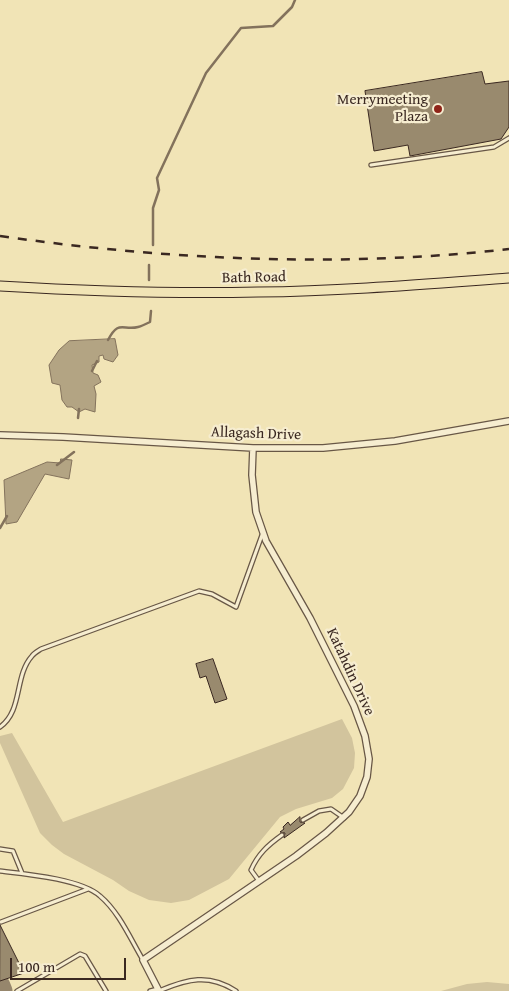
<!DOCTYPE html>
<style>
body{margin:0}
#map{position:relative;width:509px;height:991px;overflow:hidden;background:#f1e4b6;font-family:"Gentium Book Plus",serif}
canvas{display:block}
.scale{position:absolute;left:10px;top:958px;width:116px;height:22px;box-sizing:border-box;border:2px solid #3a2821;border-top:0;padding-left:6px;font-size:15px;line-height:18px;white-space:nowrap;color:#3a2821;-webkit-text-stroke:4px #f6edd0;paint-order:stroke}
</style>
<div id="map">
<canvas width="509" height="991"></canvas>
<div class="scale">100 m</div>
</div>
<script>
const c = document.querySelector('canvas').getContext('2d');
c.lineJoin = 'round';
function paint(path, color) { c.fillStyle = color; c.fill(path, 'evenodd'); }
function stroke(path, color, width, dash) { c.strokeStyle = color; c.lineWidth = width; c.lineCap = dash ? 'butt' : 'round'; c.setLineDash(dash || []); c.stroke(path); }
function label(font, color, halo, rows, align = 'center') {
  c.font = font + ' "Gentium Book Plus",serif'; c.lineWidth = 4.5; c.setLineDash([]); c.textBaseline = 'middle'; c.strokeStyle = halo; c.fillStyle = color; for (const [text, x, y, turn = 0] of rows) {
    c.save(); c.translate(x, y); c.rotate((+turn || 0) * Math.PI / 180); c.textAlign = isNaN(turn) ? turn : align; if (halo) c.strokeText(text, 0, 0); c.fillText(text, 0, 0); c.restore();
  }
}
const green = new Path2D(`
 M342,719L352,738L355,753L354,768L343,789L332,798L296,809L280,817L229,879L189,900L171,903L149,900L129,891L113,880L64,854L52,845L40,833L0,743V736L12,733L63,822Z
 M487,982L509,984V991H441L467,984Z`);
const water = new Path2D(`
 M115,339L118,355L113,362L104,359L103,355L99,356V362L92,365L93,373L98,375L101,382L94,386L96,394L95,412L85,409L79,412L72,407H67L62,400L60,385L52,383L49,365L59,350L69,341Z
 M61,459L72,460L69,479L45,474L17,522L6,524L4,480L47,462L60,463Z`);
const stream = new Path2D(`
 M153,245V208L159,190L157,178L206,73L241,28L273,26L292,7L295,0
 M149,265V280
 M108,340C119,319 123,331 138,327C142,326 146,324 150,322L151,311
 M92,371L97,361
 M78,418L79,409
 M57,465L74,452
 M0,528L7,516`);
const taxiway = new Path2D(`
 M0,986L2,991`);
const building = new Path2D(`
 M482,72L485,84L509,81V127L501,139L410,156L408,145L374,151L365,91Z
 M213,659L227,699L215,703L206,676L200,678L196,664Z
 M300,817V822L305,823L284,838L285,833L280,832L284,829L283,827L288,822L290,825Z
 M0,925L24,973L0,981Z`);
const service = new Path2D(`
 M371,165L494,147L509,138
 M0,727C23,711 14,676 32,656C34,653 38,651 41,649L199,591L212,594L236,607L262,535
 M303,820L319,811L331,809L344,818
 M0,849L13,851L22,873
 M0,871C26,874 81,879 100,896C119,912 130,938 143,960
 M259,881L251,870C258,854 268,845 282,835
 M1,922L88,889
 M17,991L80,954L85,956L106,991
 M150,991L158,989
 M159,991C187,979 209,973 236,991`);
const minor = new Path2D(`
 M0,435L63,437L253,448H323L395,441L509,421
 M159,991L143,960L296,856L326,833L349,812L360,796L367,777L369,759L365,736L354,706L310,618L266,541L256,512L252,475L253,448`);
const primary = new Path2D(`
 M0,286C86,291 172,294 258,292C342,291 426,284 509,278`);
const rail = new Path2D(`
 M0,236C168,260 340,268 509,249`);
const markers = [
 [438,109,5,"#8f2418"]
];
const poiNames = [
 ["Merrymeeting",428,100],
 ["Plaza",428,117]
];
const streetNames = [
 ["Bath Road",254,278,-1],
 ["Allagash Drive",256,434,2],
 ["Katahdin Drive",350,672,65]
];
paint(green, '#d2c49d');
paint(water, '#b3a483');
stroke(water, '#83725c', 1);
stroke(stream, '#83725c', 2.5);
stroke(taxiway, '#96866c', 21);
paint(building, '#998a6e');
stroke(building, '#3a2821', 1);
stroke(service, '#685746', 5.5);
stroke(minor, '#685746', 8);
stroke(primary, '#3a2821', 11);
stroke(service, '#f6edd0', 3);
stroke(minor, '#f6edd0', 5.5);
stroke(primary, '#f1e4b6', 9);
stroke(rail, '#3a2821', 2.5, [9, 9]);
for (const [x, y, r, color] of markers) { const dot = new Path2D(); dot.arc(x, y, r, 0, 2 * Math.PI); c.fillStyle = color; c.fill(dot); stroke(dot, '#f6edd0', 2); }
label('15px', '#3a2821', '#f6edd0', poiNames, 'right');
label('15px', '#3a2821', '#f6edd0', streetNames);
</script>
